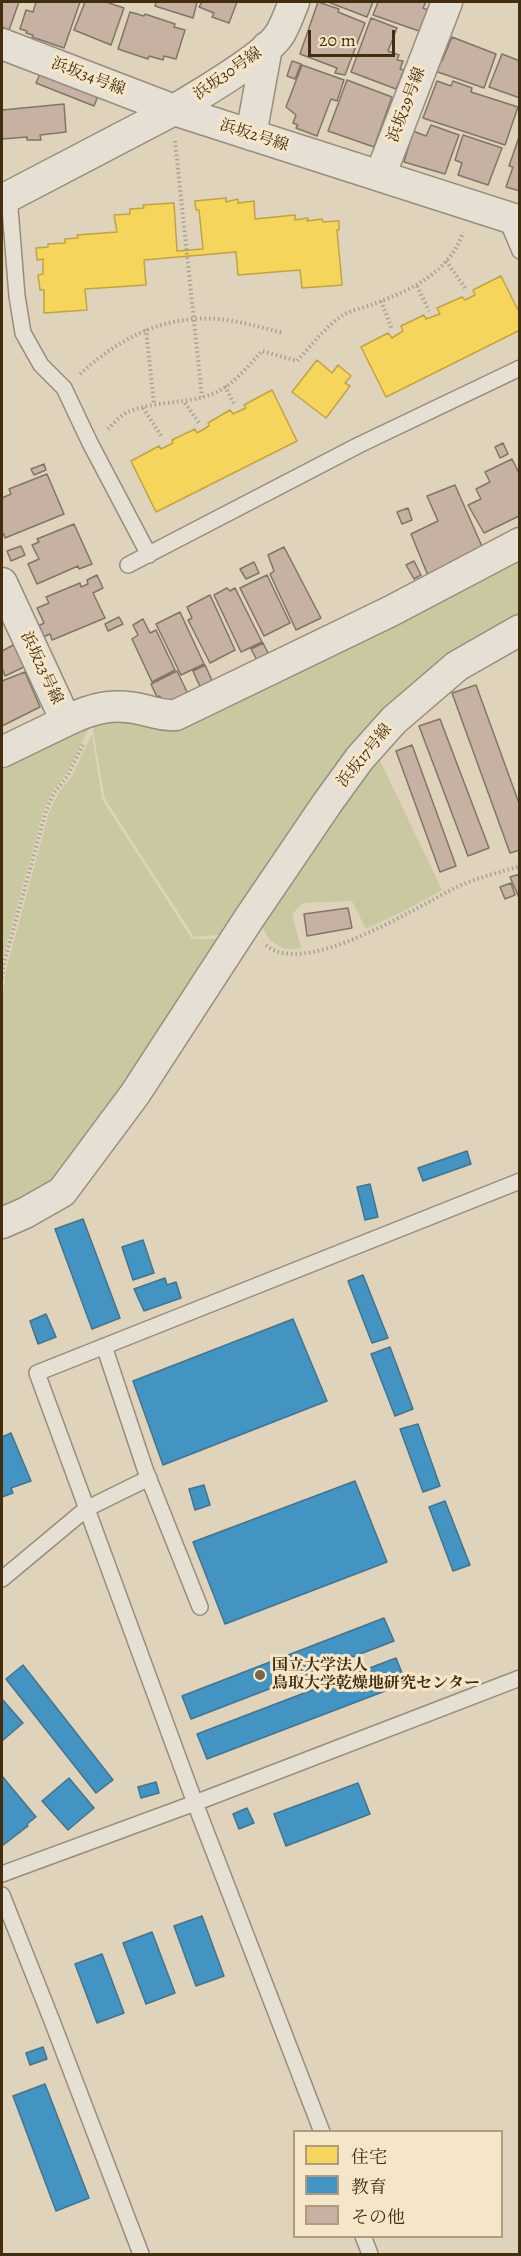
<!DOCTYPE html>
<meta charset="utf-8">
<style>
body{margin:0}
#map{position:relative;width:521px;height:2256px;overflow:hidden;background:#e0d3bb;font-family:Alegreya,"Noto Serif JP",serif}
canvas{display:block}
.frame{position:absolute;inset:0;border:3px solid #422d0f;pointer-events:none}
.legend{position:absolute;left:293px;top:2130px;width:210px;height:108px;box-sizing:border-box;background:#f5e6c9;border:2px solid #ad9c7f;margin:0;padding:8px 10px;list-style:none;font-size:18px;color:#422d0f}
.legend li{display:flex;align-items:center;gap:12px;height:30px}
.legend b{width:30px;border:2px solid #ad9c7f}
.scale{position:absolute;left:308px;top:30px;width:87px;height:27px;box-sizing:border-box;border:3px solid #422d0f;border-top:0;padding-left:8px;font-size:18px;line-height:21px;white-space:nowrap;color:#422d0f;-webkit-text-stroke:4px #f5e6c9;paint-order:stroke}
</style>
<div id="map">
<canvas width="521" height="2256"></canvas>
<div class="frame"></div>
<ul class="legend">
<li><b style="height:16px;background:#f6d55c"></b>住宅</li>
<li><b style="height:16px;background:#4393c3"></b>教育</li>
<li><b style="height:16px;background:#c6b1a2"></b>その他</li>
</ul>
<div class="scale">20 m</div>
</div>
<script>
const c = document.querySelector('canvas').getContext('2d');
c.lineJoin = 'round';
function paint(path, color) { c.fillStyle = color; c.fill(path, 'evenodd'); }
function stroke(path, color, width, dash) { c.strokeStyle = color; c.lineWidth = width; c.lineCap = dash ? 'butt' : 'round'; c.setLineDash(dash || []); c.stroke(path); }
function label(font, color, halo, rows, align = 'center') {
  c.font = font + ' Alegreya,"Noto Serif JP",serif'; c.lineWidth = 6; c.setLineDash([]); c.textBaseline = 'middle'; c.strokeStyle = halo; c.fillStyle = color; for (const [text, x, y, turn = 0] of rows) {
    c.save(); c.translate(x, y); c.rotate((+turn || 0) * Math.PI / 180); c.textAlign = isNaN(turn) ? turn : align; if (halo) c.strokeText(text, 0, 0); c.fillText(text, 0, 0); c.restore();
  }
}
const green = new Path2D(`
 M519,551V615L452,659L229,934L194,937L105,799L93,731L94,726L102,718H129Z
 M88,725V730L67,773L52,792L44,809L2,961V763Z
 M92,734L102,799L192,939H225L72,1166L2,1217V1022L3,992L6,970L49,812L59,792L72,776Z
 M376,752L442,890L406,910L366,929L352,901L303,903L292,914L301,948C281,953 265,941 261,920Z`);
const homes = new Path2D(`
 M226,198V202L238,199V203L254,201L255,219L295,215V220L308,218L307,221L322,219L323,222L339,221V230H337L342,285L302,288L300,270L238,275L236,252L144,260L146,285L85,289L87,310L44,313V290H40L38,275L43,274V259L37,260L36,248L48,247V244L65,243V239L78,238L77,235L117,232L114,215L130,214V209L144,208L143,205L174,203L177,251L203,249L199,210H196L195,201Z
 M501,276L520,314V330L386,397L361,347L388,333L392,338L403,331L401,326L424,315L426,319L440,314L437,308L462,297L465,300L475,295L473,290Z
 M317,360L332,373L338,365L351,376L345,383L350,386L326,418L292,392Z
 M272,390L297,441L156,512L131,461L159,446L161,449L173,443L172,440L195,429L197,433L209,426L208,423L230,410L233,414L246,408L244,405Z`);
const schools = new Path2D(`
 M467,1151L471,1164L423,1181L418,1168Z
 M370,1184L378,1217L365,1220L357,1187Z
 M83,1219L120,1318L92,1329L55,1229Z
 M143,1240L154,1273L133,1280L122,1247Z
 M363,1275L388,1338L372,1343L348,1281Z
 M165,1278L167,1285L176,1282L181,1298L144,1311L134,1289Z
 M46,1314L56,1337L38,1344L30,1321Z
 M293,1319L327,1401L163,1465L133,1381Z
 M390,1347L413,1409L395,1416L371,1354Z
 M418,1424L440,1486L423,1492L400,1429Z
 M11,1433L31,1481L11,1488L13,1493L2,1497V1437Z
 M355,1481L387,1562L225,1624L193,1542Z
 M204,1485L210,1505L195,1510L189,1489Z
 M445,1501L470,1565L453,1571L429,1507Z
 M384,1618L394,1641L191,1719L182,1696Z
 M396,1658L406,1683L207,1759L197,1734Z
 M23,1665L113,1780L96,1793L6,1679Z
 M2,1699L23,1723L2,1741Z
 M2,1776L36,1817L27,1824L28,1826L2,1846Z
 M69,1778L94,1808L68,1830L42,1801Z
 M156,1782L159,1793L141,1798L138,1787Z
 M358,1783L370,1814L286,1846L274,1814Z
 M247,1808L254,1823L239,1829L233,1814Z
 M202,1916L224,1976L196,1986L174,1926Z
 M152,1932L175,1993L146,2004L123,1943Z
 M102,1954L124,2013L97,2023L75,1964Z
 M43,2047L47,2059L30,2065L26,2053Z
 M45,2084L89,2198L56,2211L13,2096Z`);
const building = new Path2D(`
 M2,2H19L9,30L2,27Z
 M36,2H80L64,48L32,37L33,35L26,33L27,31L20,29L26,10L33,12Z
 M85,2H106L124,8L111,45L74,30Z
 M156,2H197L193,18L155,6Z
 M202,2H237L229,23L212,17L214,13L199,7Z
 M318,2L339,9L338,12L365,23L345,75L335,73L337,68L300,54Z
 M328,2H373L367,17Z
 M378,2H426L423,8L428,10L419,31L373,15Z
 M130,12L144,16L145,14L175,24L174,27L185,30L176,59L164,56L163,60L149,56L148,59L118,49Z
 M371,18L397,28L388,51L399,55L397,60L403,61L400,69L404,70L396,89L351,72Z
 M452,37L496,54L484,88L432,70L437,59L442,61Z
 M502,54L520,61V98L489,87Z
 M292,61L301,64L295,79L287,76Z
 M302,65L344,80L337,101L331,99L317,136L296,128L298,125L293,123L296,115L286,107Z
 M40,74L98,96L94,106L36,83Z
 M347,80L392,97L374,147L328,131Z
 M437,81L451,86L453,81L472,88L471,92L518,107L505,145L423,118Z
 M64,104L66,132L40,135L41,140H27V137L2,139V110Z
 M431,125L459,135L445,174L404,162L413,131L426,136Z
 M520,134V191L506,187L513,167L509,166Z
 M463,135L502,148L488,185L458,175L462,163L455,160Z
 M503,443L508,454L500,458L495,447Z
 M512,459L520,475V518L519,516L484,533L468,505L481,499L476,489L490,482L485,472Z
 M44,464L46,470L34,475L31,469Z
 M47,474L64,514L5,538L4,534L2,535V498L11,494L9,489Z
 M455,485L484,551L450,562L451,566L429,578L411,534L438,521L427,496Z
 M408,508L412,520L402,524L397,512Z
 M74,524L92,564L79,569L78,566L37,584L28,564L39,559L32,545L39,542L37,539Z
 M21,546L25,555L11,561L7,551Z
 M284,547L321,618L296,630L270,574L274,571L268,555Z
 M414,561L421,575L414,579L406,565Z
 M254,562L259,573L246,579L240,569Z
 M97,575L103,588L93,593L105,618L52,640L50,634L43,637L38,626L44,623L37,608L49,603L46,597L80,583L81,587L88,584L87,580Z
 M267,575L290,623L264,636L240,588Z
 M227,588L230,591L235,588L262,642L241,652L214,595Z
 M210,595L235,650L210,663L188,620L192,618L187,607Z
 M180,612L204,664L181,675L156,624Z
 M119,617L123,624L108,631L105,624Z
 M143,619L150,633L156,630L175,670L152,682L132,639L138,635L133,625Z
 M19,642L28,665L5,676L2,668V651Z
 M263,643L270,657L258,662L251,649Z
 M205,665L214,685L202,691L193,671Z
 M177,671L189,696L165,708L160,696L157,697L151,684Z
 M25,672L40,707L2,726V678V681Z
 M476,685L520,806V850L510,853L452,693Z
 M440,719L489,848L468,856L419,726Z
 M412,745L456,866L440,872L396,751Z
 M520,874V900L510,877Z
 M511,883L515,895L505,899L500,887Z
 M348,908L352,928L307,936L304,914Z`);
const path = new Path2D(`
 M175,141L202,397
 M446,261L466,289
 M417,286L429,311
 M381,301L392,329
 M146,329L154,405
 M80,374C112,345 150,322 194,319C224,316 255,326 284,333
 M225,386L235,406
 M185,403L199,423
 M143,408L162,437
 M108,429C114,423 122,414 130,411C158,400 189,405 217,392C235,383 249,365 262,351L297,361C311,346 326,326 343,315C351,310 364,308 373,304C410,291 450,272 463,232
 M266,945C304,979 416,907 455,888C475,878 498,873 520,866
 M2,978L3,967L46,811L54,793L68,775L83,745`);
const service = new Path2D(`
 M9,196L17,296L23,333L41,365L64,388L90,443L149,555
 M506,218L520,251
 M128,565L359,445L520,368
 M104,1346L145,1469L200,1607
 M2,1579L86,1509L149,1478
 M2,1874L195,1803L520,1678
 M2,1895L52,2021L141,2254
 M322,2132L195,1803L37,1373L520,1181
 M363,2236L370,2254`);
const minor = new Path2D(`
 M2,44L174,110C199,95 269,55 281,32C286,23 290,12 294,2
 M251,135L267,47
 M380,176L447,2
 M2,200L174,110L520,221
 M2,583L66,721L2,752
 M66,721C92,708 115,702 144,710C158,713 161,716 176,715L391,611L520,543
 M2,1223L25,1213L62,1192L135,1094L248,920L328,802L360,758L394,720L457,666L520,630`);
const markers = [
 [260,1675,6,"#79674b"]
];
const streetNames = [
 ["浜坂30号線",228,74,-35],
 ["浜坂34号線",88,77,21],
 ["浜坂29号線",407,105,-69],
 ["浜坂2号線",254,136,18],
 ["浜坂23号線",41,668,65],
 ["浜坂17号線",365,756,-51]
];
const poiNames = [
 ["国立大学法人",272,1666],
 ["鳥取大学乾燥地研究センター",272,1684]
];
paint(green, '#c9c8a1');
paint(homes, '#f6d55c');
stroke(homes, '#c0a345', 1.5);
paint(schools, '#4393c3');
stroke(schools, '#43748d', 1.5);
paint(building, '#c6b1a2');
stroke(building, '#807666', 1.5);
stroke(service, '#978d7c', 18);
stroke(minor, '#978d7c', 33);
stroke(path, '#a8a195', 4, [1.5, 3]);
stroke(service, '#e6dfd3', 15);
stroke(minor, '#e6dfd3', 30);
for (const [x, y, r, color] of markers) { const dot = new Path2D(); dot.arc(x, y, r, 0, 2 * Math.PI); c.fillStyle = color; c.fill(dot); stroke(dot, '#f5e6c9', 2); }
label('16px', '#422d0f', '#f5e6c9', streetNames);
label('bold 16px', '#422d0f', '#f5e6c9', poiNames, 'left');
</script>
